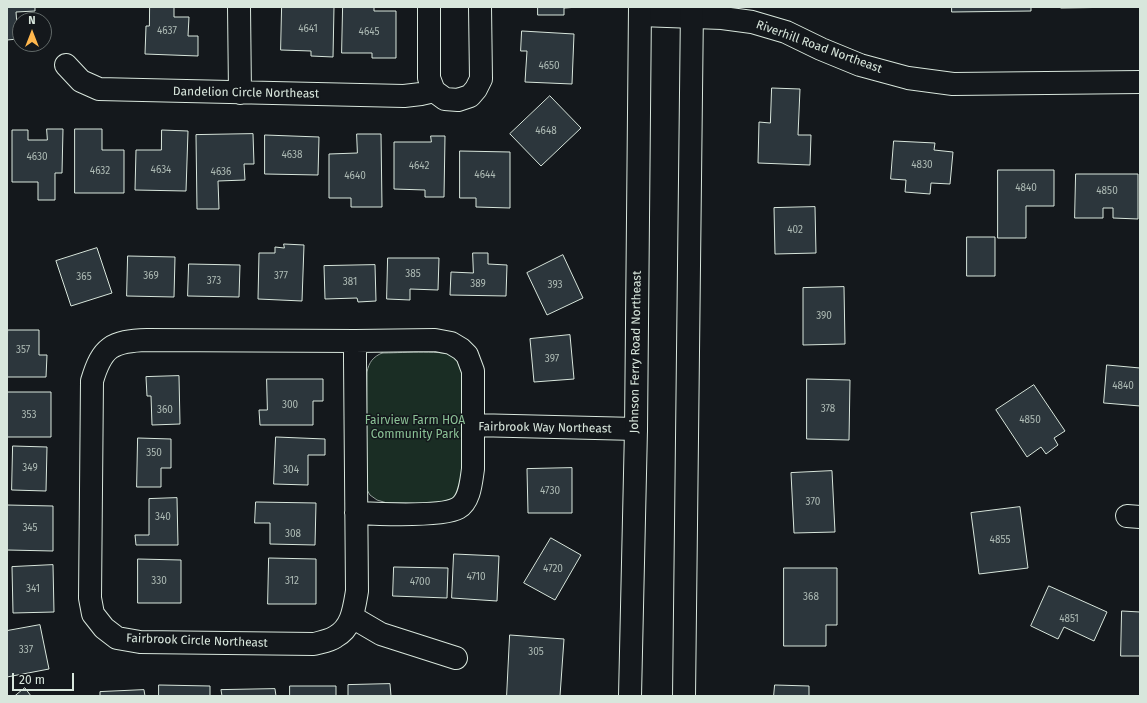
<!DOCTYPE html>
<style>
body{margin:0}
#map{position:relative;width:1147px;height:703px;overflow:hidden;background:#14181c;font-family:"Fira Sans",sans-serif}
canvas{display:block}
.frame{position:absolute;inset:0;border:8px solid #d8e6dc;pointer-events:none}
.north{position:absolute;left:12px;top:12px;width:40px;height:40px;box-sizing:border-box;background:#14181c;border:1px solid #626a69;border-radius:50%;rotate:0deg;font-size:11px;font-weight:700;line-height:16px;text-align:center;color:#d8e6dc}
.north::after{content:'';display:block;margin:auto;width:14px;height:18px;background:#ffb74d;clip-path:polygon(50% 0,100% 100%,50% 72%,0 100%)}
.scale{position:absolute;left:12px;top:673px;width:62px;height:18px;box-sizing:border-box;border:2px solid #d8e6dc;border-top:0;padding-left:5px;font-size:12px;line-height:14px;white-space:nowrap;color:#d8e6dc;-webkit-text-stroke:3px #14181c;paint-order:stroke}
</style>
<div id="map">
<canvas width="1147" height="703"></canvas>
<div class="frame"></div>
<div class="north">N</div>
<div class="scale">20 m</div>
</div>
<script>
const c = document.querySelector('canvas').getContext('2d');
c.lineJoin = 'round';
function paint(path, color) { c.fillStyle = color; c.fill(path, 'evenodd'); }
function stroke(path, color, width, dash) { c.strokeStyle = color; c.lineWidth = width; c.lineCap = dash ? 'butt' : 'round'; c.setLineDash(dash || []); c.stroke(path); }
function label(font, color, halo, rows, align = 'center') {
  c.font = font + ' "Fira Sans",sans-serif'; c.lineWidth = 3; c.setLineDash([]); c.textBaseline = 'middle'; c.strokeStyle = halo; c.fillStyle = color; for (const [text, x, y, turn = 0] of rows) {
    c.save(); c.translate(x, y); c.rotate((+turn || 0) * Math.PI / 180); c.textAlign = isNaN(turn) ? turn : align; if (halo) c.strokeText(text, 0, 0); c.fillText(text, 0, 0); c.restore();
  }
}
const green = new Path2D(`
 M382,353C398,353 440,350 452,355C459,358 461,365 463,370L462,482L455,498L446,503H387L377,500L370,495L366,488L367,372C369,362 373,357 382,353Z`);
const building = new Path2D(`
 M7,7H35V11L16,12L18,39L7,40Z
 M150,7H174V17H189L188,36H198V56L145,54L146,26H149Z
 M282,7H334L333,57L311,56V51L281,50Z
 M343,7H374V11H396V58H372V53H342Z
 M538,7H579L564,8V15H538Z
 M952,7H1031V11L952,12Z
 M1061,7H1125L1061,8Z
 M522,31L574,34L572,84L525,82L527,51H521Z
 M772,88L800,89L798,135H811L810,165L758,163L759,122L770,123Z
 M550,96L581,128L541,166L510,134Z
 M47,129H63L62,173H55V200H38V182H12V130H28V140H47Z
 M75,129H102V150H124V193H75Z
 M162,130L188,131L186,191L135,190L136,150H161Z
 M253,134L254,164H244L245,180L218,181L219,209H197L196,135Z
 M357,134H381L382,207H351V198H329V154L357,153Z
 M265,135L319,137L318,175L265,174Z
 M431,136H445L444,197H425V190L394,189V142H431Z
 M894,141L935,143L934,150L953,152L950,184L931,183L930,194L905,192L906,180L891,179Z
 M460,151L510,152V208L476,207V198H460Z
 M998,170H1054V206H1026V238H998Z
 M1076,174H1138V219L1113,218V208H1103V218H1075Z
 M815,207L816,253L775,254L774,208Z
 M967,237H995V276H967Z
 M284,244L304,245L302,301L258,299L259,253H275V247L284,248Z
 M97,248L112,293L71,306L56,261Z
 M473,253H488V264L507,265L506,296L450,295L451,272L473,273Z
 M563,255L583,298L547,315L527,273Z
 M128,256L175,257L174,297L127,296Z
 M388,258H439L438,290L410,289V300L387,299Z
 M189,264L240,265L239,297L188,296Z
 M375,265L376,301L358,302L357,298L325,299L324,266Z
 M844,287L845,344L803,345V288Z
 M8,330H39V355H47L46,377H7Z
 M570,335L574,379L534,382L530,339Z
 M1107,365L1140,368V406L1104,403Z
 M179,376L180,424L152,425L151,396H147L146,377Z
 M267,379H323V401H313V425H260L259,410H267Z
 M807,379L850,380L849,440L807,439Z
 M1034,385L1065,431L1054,438L1058,445L1046,454L1041,447L1027,457L996,410Z
 M7,392H51V437H7Z
 M276,437L325,439V455H308V485L274,484Z
 M138,438L171,439V468H161V487H137Z
 M13,446L47,447L46,491L12,490Z
 M572,468V513H528L527,469Z
 M832,471L835,532L794,533L791,473Z
 M177,498L178,545H136L135,535H149V499Z
 M256,502L316,503L315,545L270,544V523H255Z
 M7,505L53,506V551L7,550Z
 M1020,507L1028,568L979,574L971,513Z
 M551,538L581,555L555,600L524,583Z
 M454,554L499,556L497,601L452,598Z
 M269,558L316,559V604H268Z
 M138,559L181,560V603H138Z
 M53,565L54,612L13,613L12,567Z
 M394,567L448,568L447,598L393,596Z
 M784,568H837V625H826V646H784Z
 M1049,586L1107,612L1094,641L1064,627L1058,639L1031,626Z
 M1122,611L1140,612V656H1121Z
 M40,625L49,669L7,677V631Z
 M510,635L564,639L560,696H507Z
 M390,684L391,696H348V685Z
 M159,685L210,686V696H159Z
 M775,685L809,686V696H774Z
 M290,686H336V696H290Z
 M25,688L31,696H15Z
 M275,689L276,696H222L221,690Z
 M144,690L145,696H100V692Z`);
const minor = new Path2D(`
 M239,7L240,93
 M429,7V78L434,91L445,99L458,100L470,96L476,89L481,79L480,7
 M640,15L722,18L752,22L786,32L821,49L860,65L908,78L953,84L1140,82
 M66,65L81,81L99,89L404,96L421,94L434,91
 M355,341V360L357,591C354,609 352,628 335,637C329,641 321,642 314,644L140,642L117,638L104,628L93,614L90,598L92,381C102,347 112,341 147,340L355,341L435,340L451,343L461,349L467,355L473,371V469C471,482 470,501 458,508C443,517 377,514 356,513
 M473,425L636,429
 M1127,516L1140,517
 M352,617L381,634L456,658`);
const major = new Path2D(`
 M630,696L636,429L640,7
 M684,696L692,7`);
const numberNames = [
 ["4641",308,29],
 ["4637",167,31],
 ["4645",369,32],
 ["4650",549,66],
 ["4648",546,131],
 ["4638",292,155],
 ["4630",37,157],
 ["4830",922,165],
 ["4642",419,166],
 ["4634",161,170],
 ["4632",100,171],
 ["4636",221,172],
 ["4644",485,175],
 ["4640",355,176],
 ["4840",1026,188],
 ["4850",1107,191],
 ["402",795,230],
 ["385",413,274],
 ["369",151,276],
 ["377",281,276],
 ["365",84,277],
 ["373",214,281],
 ["381",350,282],
 ["389",478,284],
 ["393",555,285],
 ["390",824,316],
 ["357",23,350],
 ["397",552,359],
 ["4840",1123,386],
 ["300",290,405],
 ["378",828,409],
 ["360",165,410],
 ["353",29,415],
 ["4850",1030,420],
 ["350",154,453],
 ["349",30,468],
 ["304",291,470],
 ["4730",550,491],
 ["370",813,502],
 ["340",163,517],
 ["345",30,528],
 ["308",293,534],
 ["4855",1000,540],
 ["4720",553,569],
 ["4710",476,577],
 ["330",159,581],
 ["312",292,581],
 ["4700",420,582],
 ["341",33,589],
 ["368",811,597],
 ["4851",1069,619],
 ["337",26,650],
 ["305",536,652]
];
const streetNames = [
 ["Riverhill Road Northeast",819,47,20],
 ["Dandelion Circle Northeast",246,93,1],
 ["Johnson Ferry Road Northeast",636,352,-89],
 ["Fairbrook Way Northeast",545,428,1],
 ["Fairbrook Circle Northeast",197,641,2]
];
const parkNames = [
 ["Fairview Farm HOA",415,421],
 ["Community Park",415,435]
];
paint(green, '#1a2d24');
stroke(green, '#939e99', 1);
paint(building, '#2c363c');
stroke(building, '#d8e6dc', 1);
stroke(minor, '#d8e6dc', 24);
stroke(major, '#d8e6dc', 24);
stroke(minor, '#14181c', 22);
stroke(major, '#14181c', 22);
label('10px', '#adbab4', null, numberNames);
label('12px', '#d8e6dc', '#14181c', streetNames);
label('12px', '#8ac095', '#14181c', parkNames);
</script>
